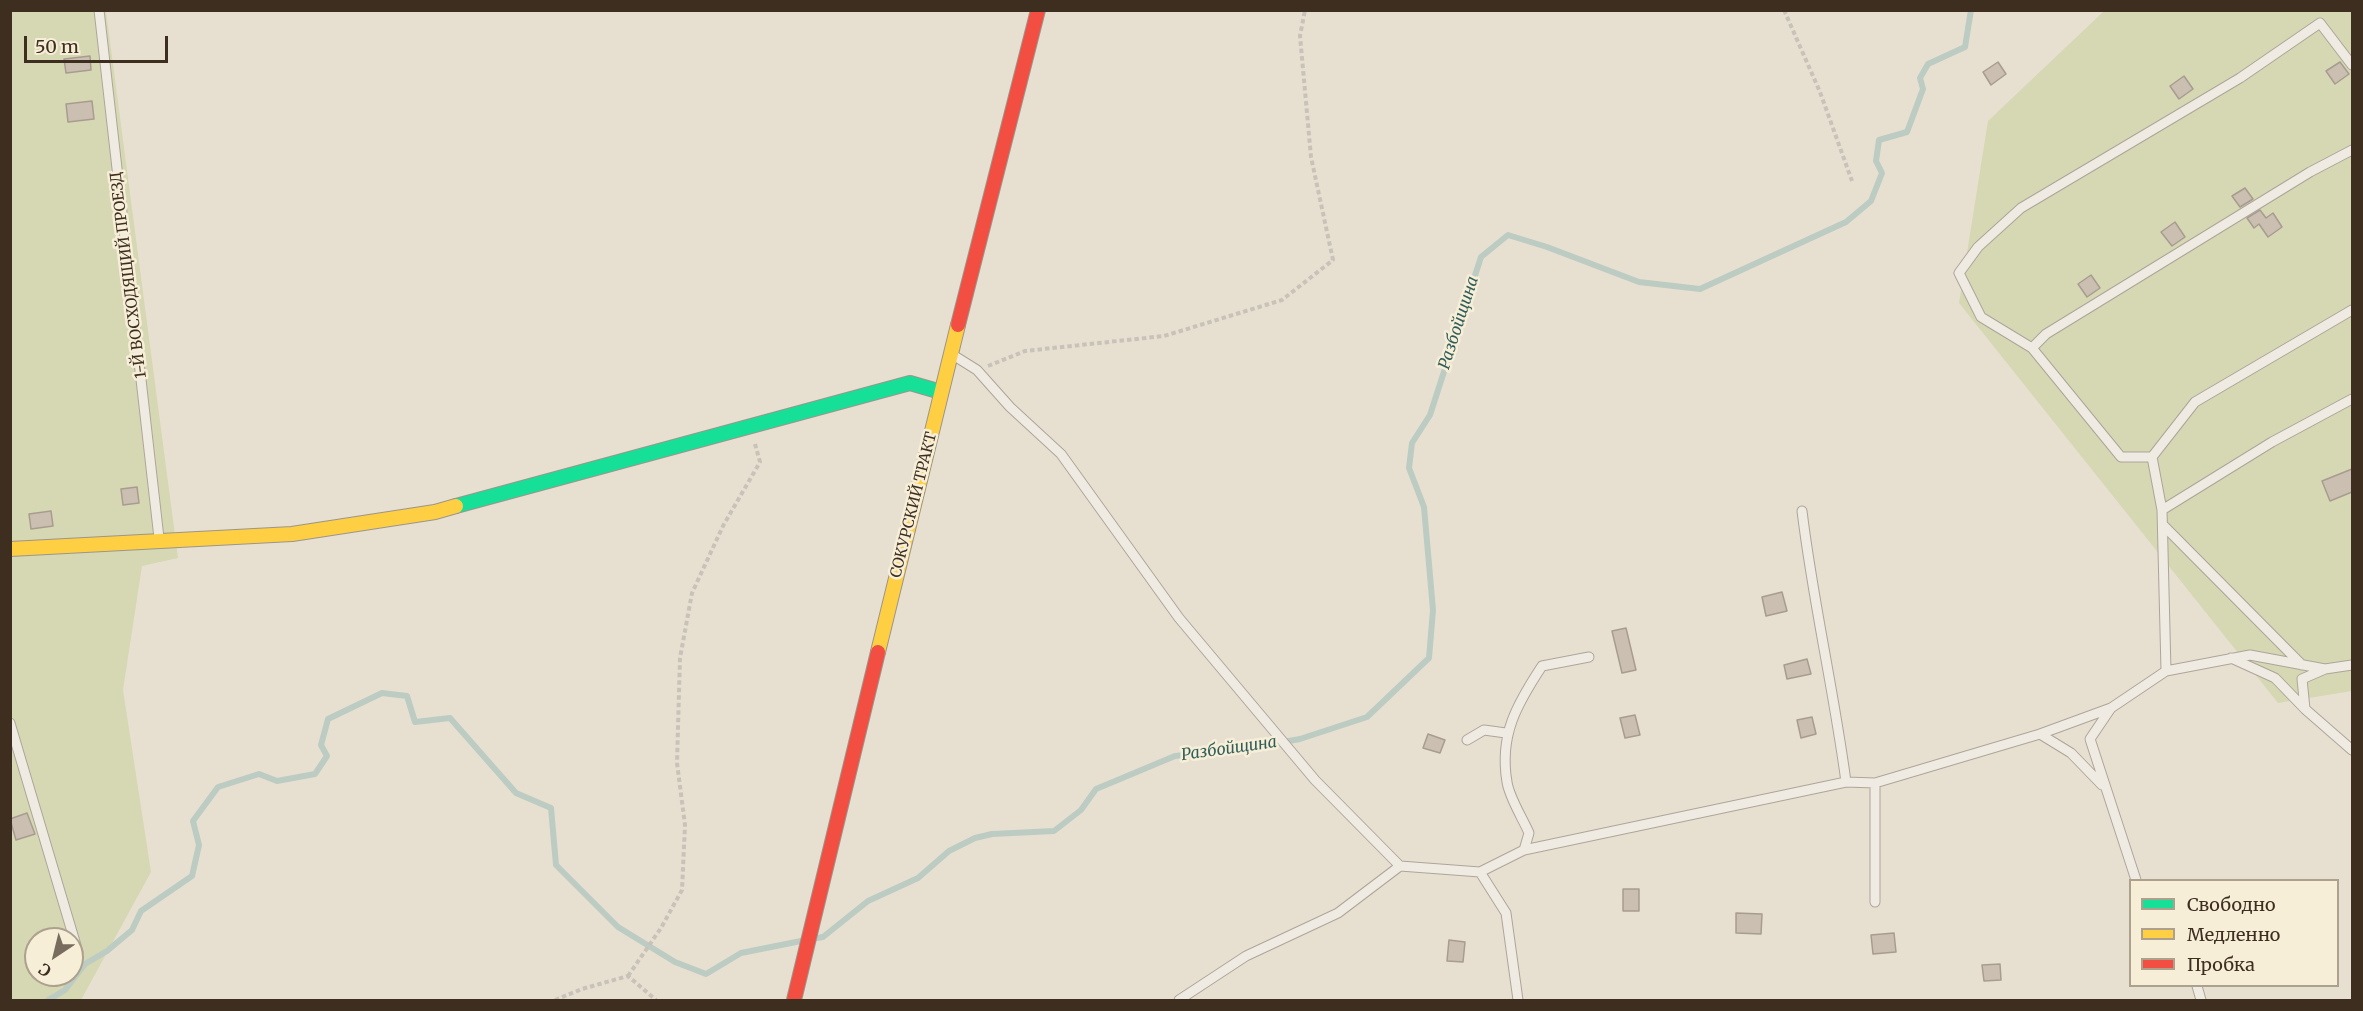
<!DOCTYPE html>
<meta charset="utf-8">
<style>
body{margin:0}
#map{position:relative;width:2363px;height:1011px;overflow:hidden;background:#e7e0d1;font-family:Merriweather,serif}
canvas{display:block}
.frame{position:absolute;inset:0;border:12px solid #3d2e20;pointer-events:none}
.legend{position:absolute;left:2129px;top:879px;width:210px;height:108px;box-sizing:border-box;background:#f7eed8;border:2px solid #ada18e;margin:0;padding:8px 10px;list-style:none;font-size:18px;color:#3d2e20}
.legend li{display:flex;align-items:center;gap:12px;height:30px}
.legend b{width:30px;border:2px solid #ada18e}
.north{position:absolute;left:24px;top:927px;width:60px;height:60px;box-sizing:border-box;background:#f7eed8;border:2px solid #ada18e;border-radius:50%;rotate:215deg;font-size:16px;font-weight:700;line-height:24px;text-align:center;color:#3d2e20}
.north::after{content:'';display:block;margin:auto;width:21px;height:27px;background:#786c5e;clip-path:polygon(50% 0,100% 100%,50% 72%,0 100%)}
.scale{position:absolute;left:24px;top:36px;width:144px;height:27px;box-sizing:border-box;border:3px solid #3d2e20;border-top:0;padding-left:8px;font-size:18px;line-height:21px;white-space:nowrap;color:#3d2e20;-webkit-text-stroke:4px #f7eed8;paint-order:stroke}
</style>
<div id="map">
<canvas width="2363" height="1011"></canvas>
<div class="frame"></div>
<ul class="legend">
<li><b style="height:8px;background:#16e098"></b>Свободно</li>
<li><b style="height:8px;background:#ffcf43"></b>Медленно</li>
<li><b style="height:8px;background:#f24e42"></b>Пробка</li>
</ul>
<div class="north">С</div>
<div class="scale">50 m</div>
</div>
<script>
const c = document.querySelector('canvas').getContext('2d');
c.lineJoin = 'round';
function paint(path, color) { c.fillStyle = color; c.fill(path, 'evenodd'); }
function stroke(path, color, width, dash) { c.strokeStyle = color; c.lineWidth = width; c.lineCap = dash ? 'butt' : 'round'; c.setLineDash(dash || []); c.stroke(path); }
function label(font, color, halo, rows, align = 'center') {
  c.font = font + ' Merriweather,serif'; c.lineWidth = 5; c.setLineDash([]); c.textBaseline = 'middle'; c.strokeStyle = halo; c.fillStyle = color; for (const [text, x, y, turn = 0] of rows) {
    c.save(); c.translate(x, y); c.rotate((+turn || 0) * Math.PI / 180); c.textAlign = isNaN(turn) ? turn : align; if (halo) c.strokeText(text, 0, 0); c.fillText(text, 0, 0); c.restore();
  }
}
const green = new Path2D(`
 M10,11H106L178,558L142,566L123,690L151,872L81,1000H11ZM36,939H72V975H36Z
 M2104,11H2352V691L2278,703L1959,303L1988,121Z`);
const stream = new Path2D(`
 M817,938L823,937L868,901L918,878L949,851L975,838L992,834L1054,831L1081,810L1096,789L1175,756L1237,750L1300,739L1367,717L1429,658L1433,610L1424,507L1409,468L1412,443L1430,415L1481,257L1508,235L1547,247L1639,282L1700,289L1846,222L1871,201L1882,173L1876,161L1879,140L1907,132L1923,89L1920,78L1928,64L1965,47L1971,10
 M48,1000L65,990L85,964L107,951L132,930L141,911L192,876L199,845L193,821L218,787L259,774L277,781L315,774L327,756L321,745L328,719L382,693L407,696L415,722L450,718L516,793L551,808L556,865L618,927L675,962L706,974L741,953L801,941`);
const building = new Path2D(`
 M90,56L91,70L66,73L64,59Z
 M1998,62L2006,74L1991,85L1983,72Z
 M2340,62L2349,74L2335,84L2326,71Z
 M2184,76L2193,89L2179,99L2170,86Z
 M92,101L94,119L68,122L66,104Z
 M2245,188L2253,199L2240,207L2232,196Z
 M2260,210L2266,218L2273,213L2282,227L2268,237L2259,224L2254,228L2247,218Z
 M2175,222L2185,237L2172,246L2161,232Z
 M2091,275L2100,288L2087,297L2078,284Z
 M2352,469V492L2330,501L2322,481Z
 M137,487L139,503L123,505L121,489Z
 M51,511L53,526L31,529L29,514Z
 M1782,592L1787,611L1766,616L1762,597Z
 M1626,628L1636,670L1622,673L1612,631Z
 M1807,659L1811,674L1787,679L1784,665Z
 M1635,715L1640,735L1625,738L1620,718Z
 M1812,717L1816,734L1801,738L1797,720Z
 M1428,734L1445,740L1440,753L1423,748Z
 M27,813L35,834L16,840L10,819Z
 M1623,889H1639V911H1623Z
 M1736,913L1762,914L1761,934L1736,933Z
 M1894,933L1896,952L1873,954L1871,935Z
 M1449,940L1465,942L1463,962L1447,961Z
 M2000,964L2001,980L1984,981L1982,965Z`);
const path = new Path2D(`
 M1784,10L1820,92L1852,181
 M988,366L1025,351L1164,336L1282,300L1333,260L1311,157L1300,36L1305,10
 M628,976L661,928L682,890L685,825L677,763L680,658L692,593L723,526L760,462L755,444
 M555,1000L582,989L628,976L656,1000`);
const lane = new Path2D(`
 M99,10L159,538
 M2032,348L2046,334L2310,172L2352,150
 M953,355L977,370L1010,407L1061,454L1179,618L1315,780L1400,866L1480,872L1524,850L1846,782L1875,783L2040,734L2111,708L2166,671L2162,510L2152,457L2195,402L2352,310
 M2152,457H2121L2032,348L1981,317L1959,273L1978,247L2021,208L2240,78L2320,23L2352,65
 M2162,510L2272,442L2352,399
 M1802,511C1813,602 1834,691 1846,782
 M2163,525L2302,665
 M2231,658L2275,678L2305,709L2352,750
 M2166,671L2250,655L2325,669L2352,665
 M2111,708L2090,739L2136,880
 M2305,709L2302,679L2325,669
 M10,723L78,952
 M2040,734L2071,753L2102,785
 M1467,740L1484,730L1506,733
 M1875,783V902
 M1524,850L1529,833C1523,819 1509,797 1507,782C1499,735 1517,704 1542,666L1589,657
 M1480,872L1506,913L1518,1000
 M2197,986L2201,1000
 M1179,1000L1246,956L1338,913L1400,866`);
const fast = new Path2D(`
 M456,506L910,383L941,392`);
const slow = new Path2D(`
 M10,549L292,534L435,512L456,506
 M878,652L958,325`);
const jam = new Path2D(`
 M958,325L1038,10
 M794,1000L878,652`);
const streetNames = [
 ["1-Й ВОСХОДЯЩИЙ ПРОЕЗД",129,275,-97],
 ["СОКУРСКИЙ ТРАКТ",914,505,-76]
];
const waterNames = [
 ["Разбойщина",1459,323,-72],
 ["Разбойщина",1229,749,-8]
];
paint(green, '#d6d7b3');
stroke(stream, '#bcccc2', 6);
paint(building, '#cbbfb2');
stroke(building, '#a89c90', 1.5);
stroke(lane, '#ada599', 11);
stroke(fast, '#9c958a', 16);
stroke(slow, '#9c958a', 16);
stroke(jam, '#9c958a', 16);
stroke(path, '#c8c2b9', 4, [4.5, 3]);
stroke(lane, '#efebe3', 9);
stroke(fast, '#16e098', 14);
stroke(slow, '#ffcf43', 14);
stroke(jam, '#f24e42', 14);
label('15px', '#3d2e20', '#f7eed8', streetNames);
label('italic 16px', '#2f5d5a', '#f7eed8', waterNames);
</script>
